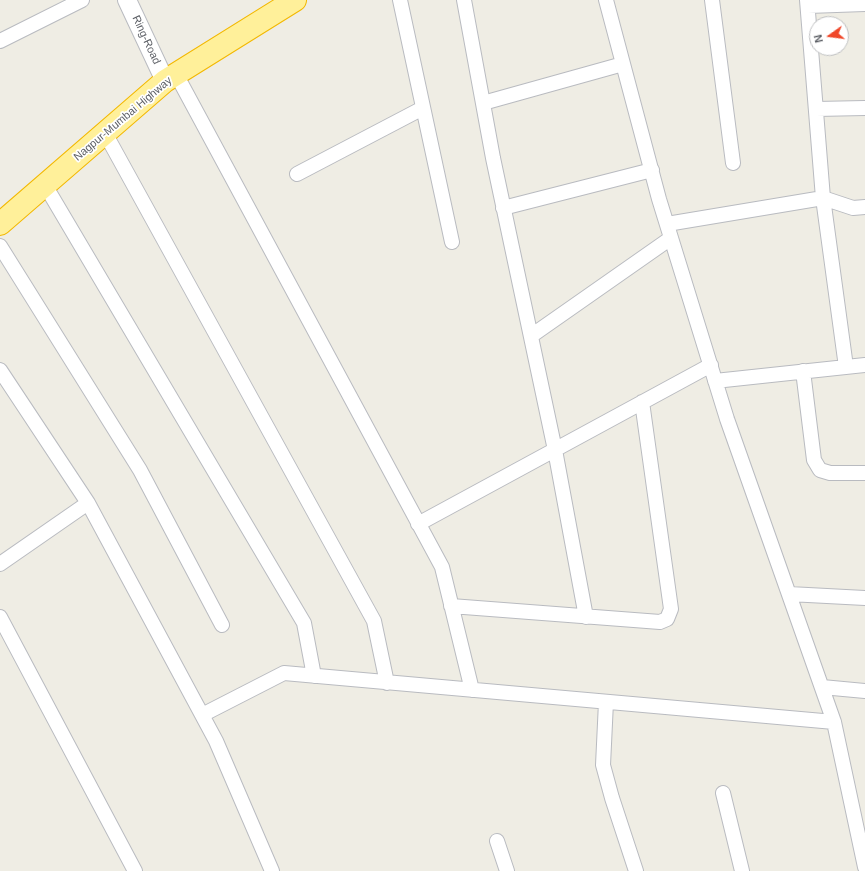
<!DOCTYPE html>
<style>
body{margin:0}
#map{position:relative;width:865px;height:871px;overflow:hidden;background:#efede4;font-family:Arial,sans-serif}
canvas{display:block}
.north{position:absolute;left:809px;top:16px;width:40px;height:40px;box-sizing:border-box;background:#fff;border:1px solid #bebfc1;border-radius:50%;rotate:256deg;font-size:11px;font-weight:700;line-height:16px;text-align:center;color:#5c5f65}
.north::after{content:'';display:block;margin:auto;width:14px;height:18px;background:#f04729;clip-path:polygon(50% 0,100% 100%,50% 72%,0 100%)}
</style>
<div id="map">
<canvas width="865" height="871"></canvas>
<div class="north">N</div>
</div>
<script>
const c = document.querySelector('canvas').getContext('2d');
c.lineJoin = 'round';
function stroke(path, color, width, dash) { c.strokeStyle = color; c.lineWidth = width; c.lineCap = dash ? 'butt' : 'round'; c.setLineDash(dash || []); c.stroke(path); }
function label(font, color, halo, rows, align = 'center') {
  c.font = font + ' Arial,sans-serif'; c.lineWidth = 3.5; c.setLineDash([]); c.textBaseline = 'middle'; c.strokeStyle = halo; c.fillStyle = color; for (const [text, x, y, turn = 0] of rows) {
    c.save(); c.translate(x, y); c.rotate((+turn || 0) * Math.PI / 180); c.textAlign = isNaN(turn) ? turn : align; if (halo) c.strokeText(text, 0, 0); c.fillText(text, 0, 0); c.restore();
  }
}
const minor = new Path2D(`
 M400,0L452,242
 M464,0L493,158L555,450L586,617
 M606,0L659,199L727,419L834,722L865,867
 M712,0L733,163
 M807,0L823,198L846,367
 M808,6L865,4
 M0,41L82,0
 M176,74L442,567L472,690
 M483,103L623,64
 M816,109L865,108
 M105,133L374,621L387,683
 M297,174L423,108
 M45,185L304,623L314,676
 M503,208L652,170
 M667,224L823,198L853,208L865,207
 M0,246L140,470L222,625
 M531,336L671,238
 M0,370L88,503L216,741L272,871
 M803,371L814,460L820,470L830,473H865
 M715,381L865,365
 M418,524L711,365
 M0,564L88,503
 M789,594L865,598
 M451,606L660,622L667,619L671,609L642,402
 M0,617L135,871
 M822,687L865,691
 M606,702L603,765L612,798L636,871
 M202,715L284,673L834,722
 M723,793L742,871
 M497,841L507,871`);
const tertiary = new Path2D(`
 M127,0L165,81`);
const trunk = new Path2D(`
 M0,224L165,81L295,0`);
const streetNames = [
 ["Ring-Road",146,40,65],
 ["Nagpur-Mumbai Highway",123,119,-40]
];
stroke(minor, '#b9bbc0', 16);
stroke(tertiary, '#b9bbc0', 20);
stroke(trunk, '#f3b800', 24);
stroke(minor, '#fff', 14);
stroke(tertiary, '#fff', 18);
stroke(trunk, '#fff09a', 22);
label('11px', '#5c5f65', '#fff', streetNames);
</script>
